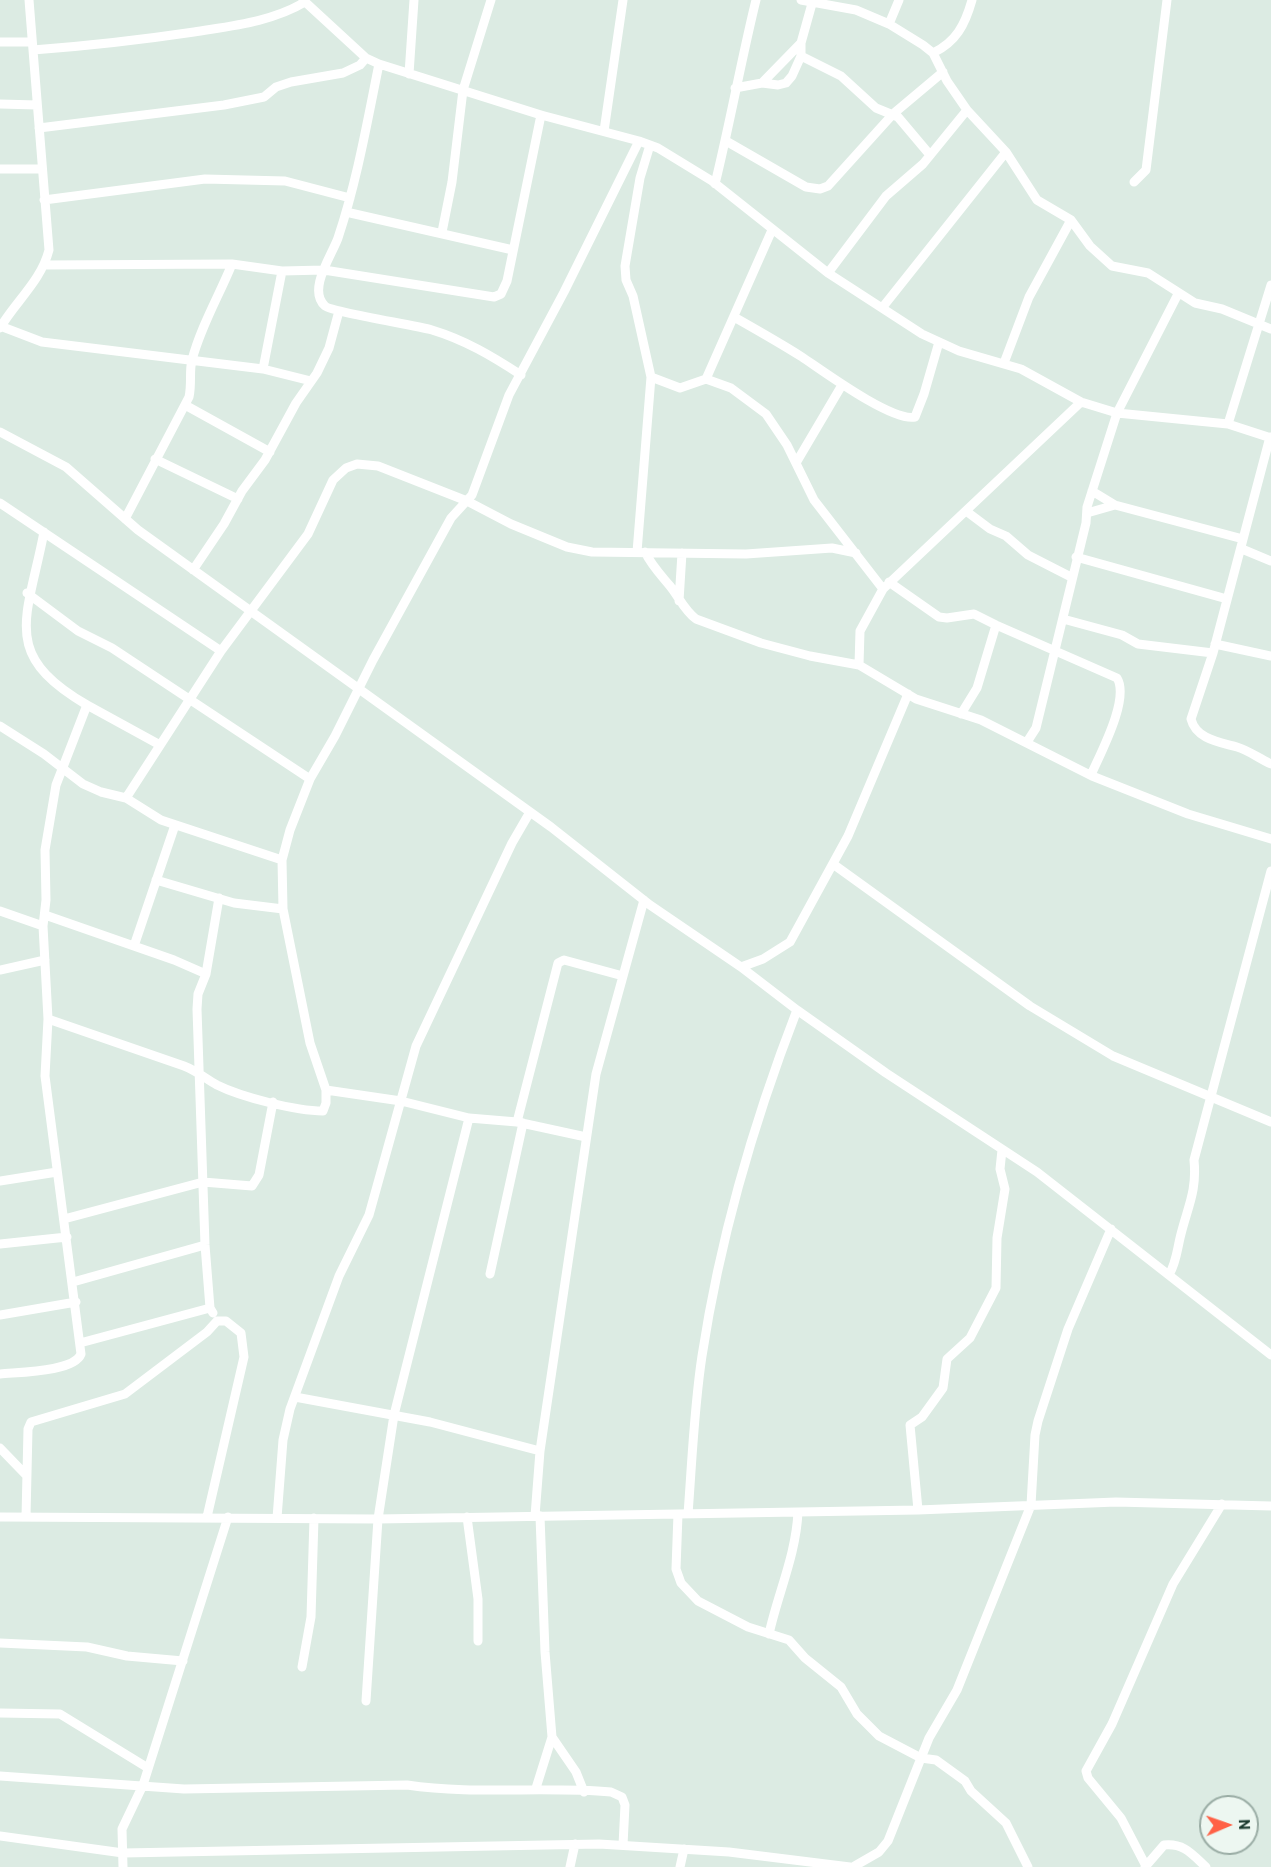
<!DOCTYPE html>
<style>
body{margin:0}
#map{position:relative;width:1271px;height:1867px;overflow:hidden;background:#dcebe3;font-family:Barlow,sans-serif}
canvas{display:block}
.north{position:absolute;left:1199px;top:1795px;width:60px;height:60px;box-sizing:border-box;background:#edf7f1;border:2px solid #99aca4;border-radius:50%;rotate:88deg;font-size:16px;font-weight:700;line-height:24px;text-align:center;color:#1c3b30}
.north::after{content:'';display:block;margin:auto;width:21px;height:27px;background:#ff6146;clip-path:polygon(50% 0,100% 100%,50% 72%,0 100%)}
</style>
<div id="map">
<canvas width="1271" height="1867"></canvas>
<div class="north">N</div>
</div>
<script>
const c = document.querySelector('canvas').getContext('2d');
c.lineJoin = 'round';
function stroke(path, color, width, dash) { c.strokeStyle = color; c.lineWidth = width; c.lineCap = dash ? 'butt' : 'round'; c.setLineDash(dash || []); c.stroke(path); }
const street = new Path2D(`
 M303,0L366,58L379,64L541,115L639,141L658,148L712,181L828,273L922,334L959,351L1021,369L1081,402L1117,413L1228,424L1271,438
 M801,0L856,10L889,24L923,45L933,53L947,81L967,110L1006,152L1037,200L1071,220L1090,246L1112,266L1148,273L1195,303L1222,309L1271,329
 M889,24L899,0
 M0,42H31
 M33,50C87,46 140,40 194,32C230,26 272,22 305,2
 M933,53C956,42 965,25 972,0
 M801,56L841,76L876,108L898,117L930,155
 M379,64C367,123 357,181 338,238C332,255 307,290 325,306C332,312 414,325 432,330C465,340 492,356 521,375
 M409,74L414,0
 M762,83L801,43
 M735,88L762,83L778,85L786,83L792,76L801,56V43L813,0
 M0,104L37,105
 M39,128L224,105L264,97L276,87L291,82L343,73L360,65L366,58
 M604,131L623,0
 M726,141L806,187L820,189L828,186L893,114L943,72
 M0,169H42
 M1134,182L1146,170L1167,0
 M715,184C730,123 741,61 756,0
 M44,200L205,179L285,181L350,198
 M346,212L513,250
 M442,232L452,182L463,90L491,0
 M45,265L232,264L282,271L324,270L494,297L501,294L507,281L541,115
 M828,273L886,196L923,164L967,110
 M882,308L1006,152
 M734,317C757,330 780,343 802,357C823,371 892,422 915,417L924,394L939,342
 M0,326L42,342L263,369L311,381
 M0,328C16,301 41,281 49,250L29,0
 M1004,363L1029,297L1071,220
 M263,369L282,271
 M651,377L680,388L706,379L772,230
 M706,379L731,388L766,414L787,445L814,500L883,589L1081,402
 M185,405L270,452
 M1228,424L1271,285
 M0,432L66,467L138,530L551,827L650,905L741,967L797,1010L886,1073L1037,1172L1271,1355
 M1270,437L1213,653L1191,719C1196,739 1219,742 1237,747C1248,750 1260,759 1271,764
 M155,459L238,499
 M796,463L842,385
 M1092,491L1115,505L1243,539
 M0,503L221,651
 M966,511L990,529L1006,536L1028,555L1071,577
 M1087,513L1115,505
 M125,519L189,397C192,384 189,371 192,360C201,326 219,296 232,264
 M1242,549L1271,561
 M637,552L651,377L633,296L626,280L625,266L640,178L650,145
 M645,552C652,566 660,574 670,586C679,597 684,610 696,619L761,643L810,656L859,665L916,699L981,720L1092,776L1188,814L1271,839
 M1076,557L1227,599
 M193,570L224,524L242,491L265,460L296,403L317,373L329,348L339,311
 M889,582L939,617L947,618L974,614L996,625L1117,678C1130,699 1100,754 1091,775
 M27,593L78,631L112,648L310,779
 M679,601L682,553
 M1063,619L1122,635L1138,644L1213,653
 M1215,644L1271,656
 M859,665L860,631L883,589
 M87,705L160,745
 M961,714L977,688L996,625
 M0,726L44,754L83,784L101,792L126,798
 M1027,742L1036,728L1086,523L1087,507L1117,413L1178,294
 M282,860L161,820L126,798L221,651L308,534L333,480L346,468L357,464L378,466L467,501L511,524L567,547L592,552L746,554L832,548L856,553
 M833,864L1030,1006L1113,1056L1271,1122
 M156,880L234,903L283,909
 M0,911L43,926
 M45,915L174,960L206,974L198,994L197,1009L205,1245L210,1308
 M134,946L175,825
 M741,967L763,959L790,942L848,836L908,694
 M0,970L45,960
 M206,974L219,898
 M48,1019L184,1066C197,1071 206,1079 217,1085C241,1097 296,1111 323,1111L326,1103V1090L310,1043L283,909L282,860L290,830L310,779L335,736L373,660L451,518L472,495L509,395L564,292L639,141
 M326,1090L401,1101L469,1118L517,1122L586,1137
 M517,1122L558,963L564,960L623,976
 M0,1181L57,1172
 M64,1219L203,1182L252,1186L259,1175L273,1102
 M0,1244L67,1237
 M490,1274L523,1123
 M1169,1275C1177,1261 1177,1249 1181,1234C1188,1206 1197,1191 1194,1160L1271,871
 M73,1282L205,1245
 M0,1315L76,1302
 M80,1343L210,1308L213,1313
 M0,1374C18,1372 74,1372 81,1354L45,1076L48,1019L43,926L46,900L45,850L56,785L87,705C0,654 27,620 44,532
 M295,1397L430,1422L540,1451
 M0,1448L26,1475
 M918,1510L910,1425L922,1417L943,1388L947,1359L970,1338L996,1288L997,1238L1005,1189L1000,1169L1002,1150
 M678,1514L676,1569L681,1583L698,1601L748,1627L789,1640L805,1658L841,1687L857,1714L879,1736L921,1758L936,1760L965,1781L971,1791L1006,1823L1028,1867
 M688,1514C692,1462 694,1408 702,1356C720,1238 754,1121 797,1010
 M535,1516L540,1451L596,1074L644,900
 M0,1517L378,1519L918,1510L1116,1502L1271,1506
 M26,1517L28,1429L31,1422L125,1394L207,1332L217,1321
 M207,1517L244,1357L241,1333L226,1321H217
 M467,1517L478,1599V1641
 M277,1518L283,1440L290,1409L339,1276L369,1215L416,1046L512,843L530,812
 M769,1634C778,1593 796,1555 798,1512
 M0,1643L87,1647L127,1656L183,1661
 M302,1667L311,1617L314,1518
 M366,1701L378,1519L394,1415L469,1118
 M0,1713L60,1714L148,1768
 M552,1737L576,1772L584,1792
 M0,1776L184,1789L407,1785C474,1795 543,1786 611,1792L622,1797L625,1805L623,1845
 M536,1788L552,1737L545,1652L540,1516
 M0,1836L123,1853L599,1844L729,1852L850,1867
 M1146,1866L1121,1818L1088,1778L1086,1771L1112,1724L1173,1584L1222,1504
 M123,1867L122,1829L143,1785L228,1517
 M570,1867L575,1844
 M680,1867L684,1849
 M853,1867L879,1852L888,1841L929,1738L957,1690L1031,1505L1035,1435L1038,1421L1068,1329L1111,1229
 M1145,1867L1164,1845C1184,1843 1192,1854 1206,1867`);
stroke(street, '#fff', 9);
</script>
